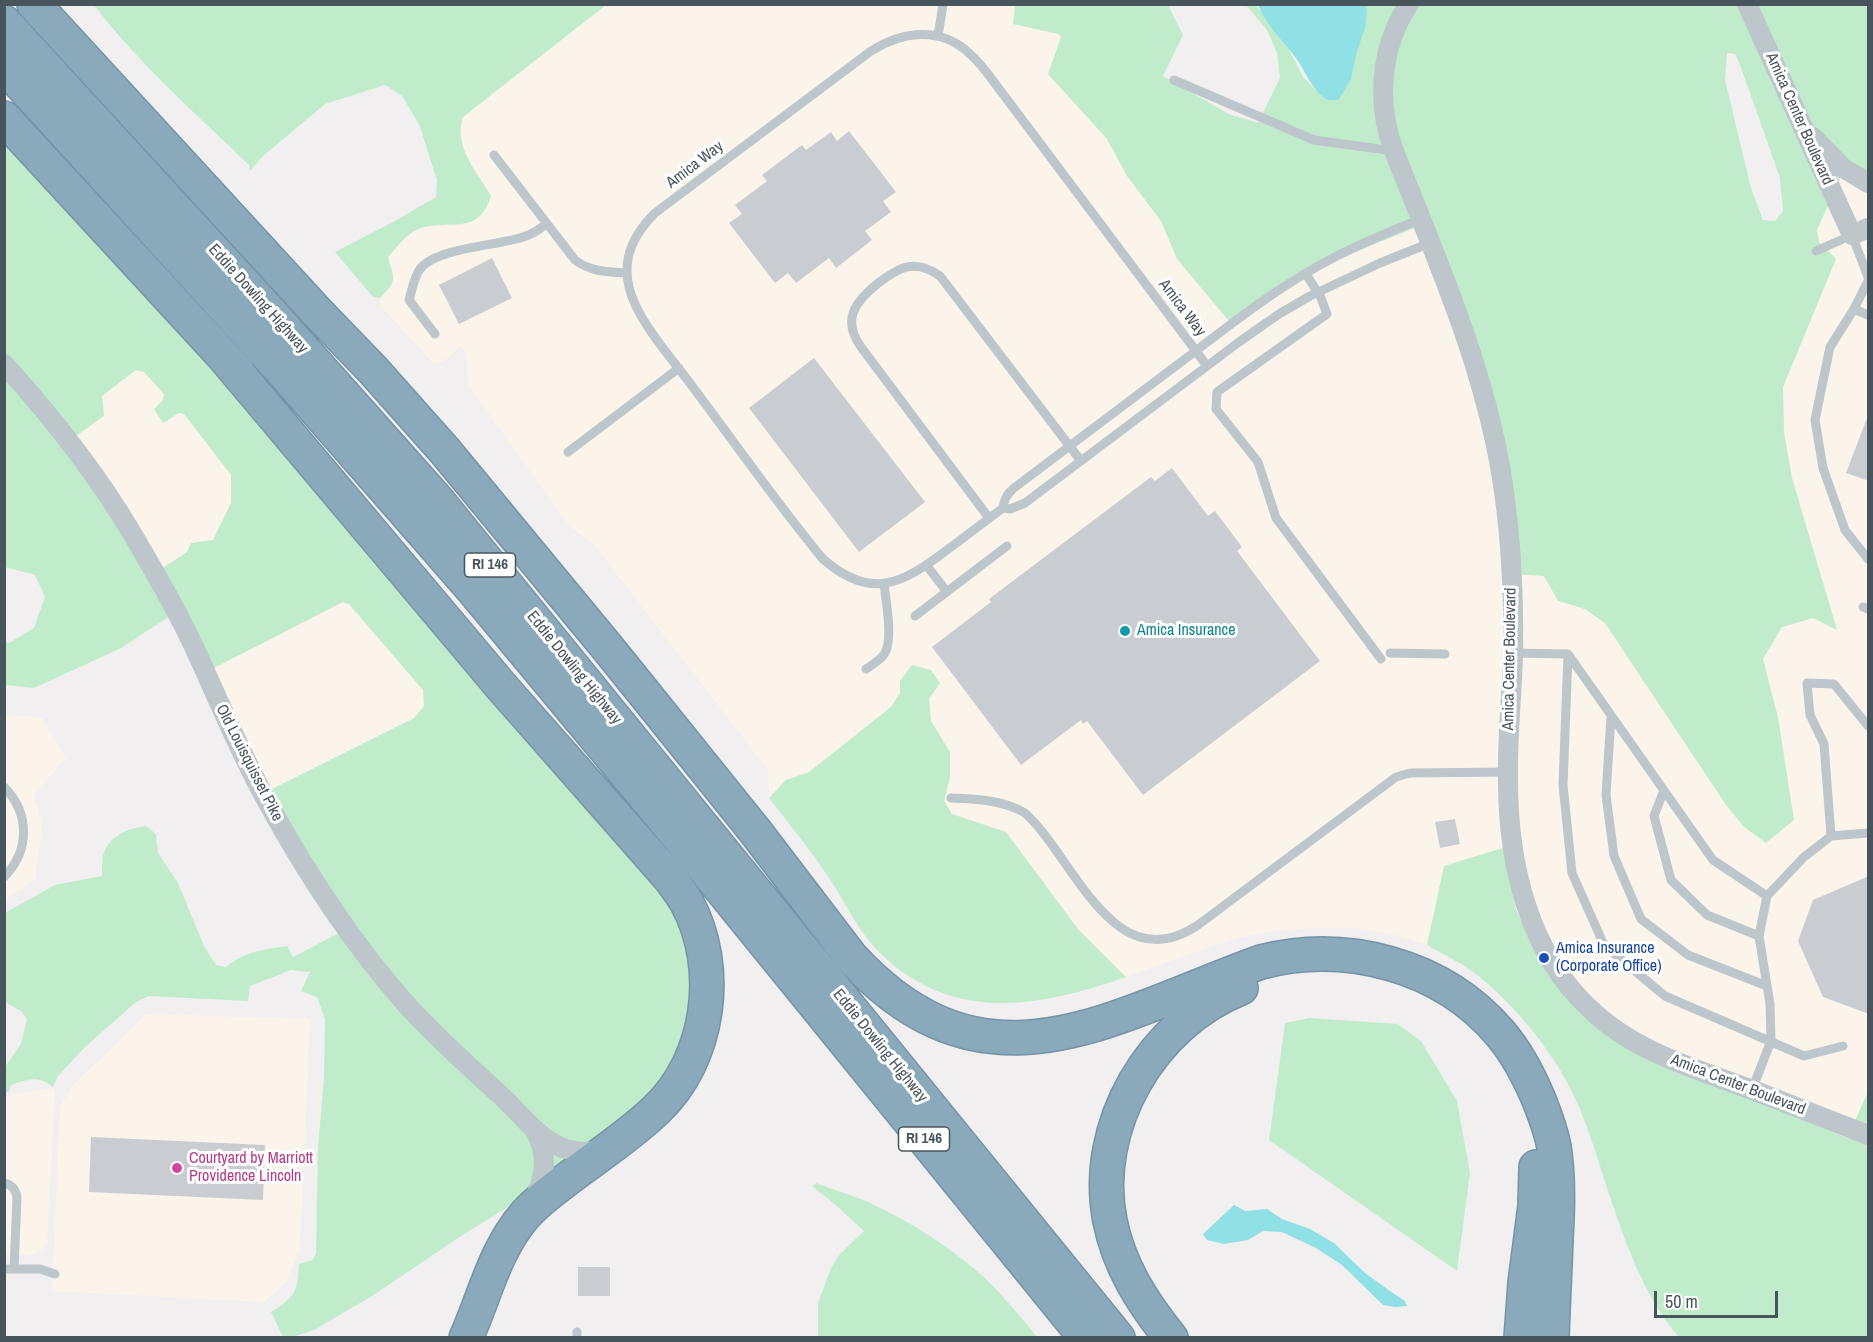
<!DOCTYPE html>
<style>
body{margin:0}
#map{position:relative;width:1873px;height:1342px;overflow:hidden;background:#f2eff0;font-family:"Archivo Narrow",sans-serif}
canvas{display:block}
.frame{position:absolute;inset:0;border:6px solid #48555c;pointer-events:none}
.scale{position:absolute;left:1654px;top:1291px;width:124px;height:27px;box-sizing:border-box;border:3px solid #48555c;border-top:0;padding-left:8px;font-size:18px;line-height:21px;white-space:nowrap;color:#48555c;-webkit-text-stroke:4px #fff;paint-order:stroke}
</style>
<div id="map">
<canvas width="1873" height="1342"></canvas>
<div class="frame"></div>
<div class="scale">50 m</div>
</div>
<script>
const c = document.querySelector('canvas').getContext('2d');
c.lineJoin = 'round';
function paint(path, color) { c.fillStyle = color; c.fill(path, 'evenodd'); }
function stroke(path, color, width, dash) { c.strokeStyle = color; c.lineWidth = width; c.lineCap = dash ? 'butt' : 'round'; c.setLineDash(dash || []); c.stroke(path); }
function label(font, color, halo, rows, align = 'center') {
  c.font = font + ' "Archivo Narrow",sans-serif'; c.lineWidth = 6; c.setLineDash([]); c.textBaseline = 'middle'; c.strokeStyle = halo; c.fillStyle = color; for (const [text, x, y, turn = 0] of rows) {
    c.save(); c.translate(x, y); c.rotate((+turn || 0) * Math.PI / 180); c.textAlign = isNaN(turn) ? turn : align; if (halo) c.strokeText(text, 0, 0); c.fillText(text, 0, 0); c.restore();
  }
}
const commercial = new Path2D(`
 M606,5H1015L1013,24L1058,34L1061,37L1048,74L1107,139L1127,176L1161,221L1177,259L1269,301L1326,264L1419,226L1544,576L1558,601L1585,609L1605,623L1726,805L1744,827L1767,677L1763,659L1782,627L1813,618L1837,629L1792,478L1784,432L1783,387L1836,259L1819,242L1817,230L1841,176L1868,188V1092L1847,1138L1669,1063L1617,1037L1533,946L1516,909L1503,848L1444,866L1427,945L1390,934L1353,928H1312L1274,931L1238,938L1207,948L1126,977L1078,929L1006,832L952,814L944,801L950,777V752L930,721L929,699L900,693L891,707L809,772L786,780L769,798L768,770L592,542L570,527L468,385L466,354L461,346L443,362L434,364L380,305V298L392,286L394,278L388,257L404,238L423,227L469,224L490,196L464,153L459,128L463,117Z
 M136,370L144,372L164,394L163,400L166,422L179,412L184,414L231,474V503L213,540L191,543L187,552L155,573L69,441L104,407L102,396Z
 M343,602L348,604L423,690L424,706L414,718L264,793L210,670Z
 M10,715L42,718L66,758L34,795L42,826L35,880L5,900L4,718Z
 M147,1014L310,1019L300,1248L287,1281L264,1302L52,1291L60,1106L75,1083Z
 M55,1088L47,1241L44,1248L36,1254L29,1255L5,1254V1096Z`);
const green = new Path2D(`
 M94,5H606L463,117C453,147 477,171 491,196C479,235 454,220 424,227C408,231 398,246 388,257C394,280 398,280 380,298L373,297L335,252L393,222L436,197L437,180L419,124L402,96L385,85L325,104L263,156L250,171L249,165C195,113 139,64 94,5Z
 M1015,5H1168L1183,35L1163,76L1229,114L1258,123L1280,78L1277,53L1267,30L1246,5H1255L1279,30L1303,77L1316,90L1337,91C1347,70 1374,27 1362,5H1868V188L1841,176L1817,230L1819,242L1836,259L1783,387L1784,432L1792,478L1837,630L1813,618L1782,627L1763,659L1778,717L1794,820L1766,843L1744,827L1726,805L1605,623L1585,609L1558,601L1544,576L1513,574L1493,446L1419,226L1326,264L1269,301L1241,322L1233,326L1177,259L1161,221L1127,176L1107,139L1048,74L1061,37L1058,34L1013,24ZM1727,53L1735,54L1739,62L1780,178L1783,211L1775,221L1763,220L1751,188L1725,80Z
 M4,122L688,916L697,1069L529,1194L464,1234L372,1296L314,1330L292,1337H283L271,1312C295,1297 297,1293 299,1264L313,1260L316,1253L318,1147L324,1078L325,1019L317,997L301,991L310,972L291,970L250,986L248,1001L149,996L136,1002L84,1048L58,1076L53,1087C40,1075 26,1079 11,1085L9,1092H5V1067L21,1044L27,1019L21,1011L5,1002V913L55,885L102,876C102,869 102,862 103,856C108,836 128,828 146,826L156,834L158,853L178,883L204,946L216,965L226,967C246,951 262,950 287,946L293,957L339,933L264,793L414,718L424,706L423,690L349,604L343,602L210,670L170,616L121,648L34,688L5,685V642L9,643L34,628L45,597L35,575L5,567ZM136,370L144,372L164,394L163,400L154,409L163,423L179,413L184,414L231,475V503L213,540L191,543L187,552L155,573L69,441L104,416L102,396Z
 M912,665L931,670L940,683L929,699L931,721L950,752V777L944,801L952,814L1006,832L1078,929L1126,977C1039,1007 954,1024 881,954C858,932 845,901 827,875C809,848 788,823 769,798L786,780L809,772L891,707L900,693V681Z
 M1503,848L1516,909L1533,946L1557,979L1669,1063L1847,1138L1868,1092V1337H1679C1643,1297 1622,1233 1605,1182C1595,1149 1584,1114 1568,1084C1545,1041 1503,991 1463,965C1451,958 1439,952 1427,945L1444,866Z
 M1309,1018L1398,1024L1421,1041L1457,1101L1470,1173L1457,1271L1269,1140L1285,1023Z
 M816,1183C833,1190 852,1195 868,1202C911,1222 954,1249 988,1281C1006,1299 1022,1318 1037,1337H818V1303L831,1268L840,1254L864,1231L837,1206L812,1186Z`);
const water = new Path2D(`
 M1258,5H1365L1367,10L1365,28L1356,55L1351,79L1339,99C1334,101 1330,101 1326,99C1313,91 1306,73 1298,61C1285,42 1267,27 1258,5Z
 M1234,1205L1245,1211L1267,1209L1282,1219L1310,1229L1334,1243L1365,1273L1390,1291L1405,1301L1407,1306L1395,1307L1383,1305L1342,1265L1316,1248L1282,1232L1263,1231L1248,1240L1224,1244L1207,1240L1203,1234Z`);
const building = new Path2D(`
 M849,131L896,192L883,201L891,212L865,231L872,240L836,268L829,258L796,283L788,273L775,283L729,223L742,214L735,205L767,181L762,175L802,145L806,150L831,132L837,141Z
 M492,258L512,298L459,324L439,285Z
 M814,358L925,502L859,552L749,408Z
 M1867,418H1869V481L1846,473Z
 M1172,468L1208,516L1215,511L1242,547L1237,551L1320,661L1143,795L1087,721L1083,724L1081,720L1021,765L932,647L991,602L989,599L1151,477L1155,481Z
 M1455,819L1460,844L1440,848L1435,822Z
 M1869,876V1014L1823,997L1798,941L1813,900Z
 M91,1137L265,1145L263,1200L89,1192Z
 M578,1267H610V1296H578Z`);
const lane = new Path2D(`
 M938,36L943,4
 M1174,80L1314,140L1394,151
 M494,155L575,260C591,272 608,272 627,273
 M1816,251L1852,235L1868,277
 M1306,274L1321,298L1327,314L1217,392L1216,409L1258,462L1276,518L1381,659
 M1868,281L1854,309L1830,347L1815,420L1823,468L1845,530L1868,559
 M1854,309L1868,315
 M435,334L409,300C412,290 414,277 420,269C437,247 500,246 526,236C534,233 540,229 546,224
 M1207,366L1196,351L1003,94C992,80 983,65 970,54C941,26 903,31 871,51L655,213C634,234 622,257 629,287C636,320 675,362 695,390C738,447 778,505 823,559C871,601 902,584 947,550C966,536 984,522 1003,508C1004,499 1007,494 1014,488C1072,444 1131,400 1189,356C1235,321 1282,284 1333,258C1362,243 1391,231 1421,219
 M568,452L679,368
 M1003,508L1010,509L1025,503L1239,342L1279,314L1310,296L1380,263L1430,243
 M989,518L861,347C842,320 854,303 877,284C899,267 915,258 940,276L1081,461
 M927,566L947,592
 M1863,607L1868,609
 M915,616L1007,546
 M1390,653L1445,654
 M1513,653L1568,654L1713,860L1767,896
 M1568,654L1563,785L1572,873L1604,945L1665,996L1804,1056L1843,1046
 M866,669C873,664 881,660 885,653C893,638 886,601 884,584
 M1611,716L1606,795L1614,856L1641,919L1688,955L1767,986
 M4,787C30,813 30,851 4,877
 M1664,790L1654,816L1671,880L1707,915L1759,936
 M951,798C976,799 1003,800 1025,813C1074,857 1113,982 1198,925L1396,777L1410,773L1508,772
 M1831,836L1824,744L1810,715L1807,683L1834,684L1868,726
 M1752,1090L1771,1041L1770,1004L1759,936L1767,896L1804,857L1831,836L1868,833
 M4,1183C13,1185 16,1190 17,1198L14,1269
 M4,1269H40L55,1274
 M577,1338V1332`);
const street = new Path2D(`
 M1409,4C1380,47 1376,104 1394,151C1435,256 1482,360 1501,472C1511,532 1514,593 1513,654C1512,696 1507,738 1508,781C1508,862 1528,951 1589,1008C1633,1051 1693,1068 1750,1089C1789,1104 1829,1120 1868,1135
 M1747,4L1852,235L1868,228
 M1813,137L1843,168L1868,183
 M4,364C52,417 97,474 133,535C157,576 181,617 200,660C222,708 242,757 268,803C307,874 352,943 406,1004C434,1035 466,1064 497,1092C531,1122 550,1161 602,1150
 M533,1202C545,1178 549,1155 535,1131`);
const highway = new Path2D(`
 M34,4L317,312L373,370L445,451L611,652L755,831L851,957C985,1103 1109,1017 1261,962C1346,940 1442,965 1500,1033C1517,1053 1529,1076 1539,1100C1545,1115 1551,1131 1554,1147C1559,1177 1558,1207 1556,1238C1555,1271 1553,1304 1552,1338
 M4,22L269,311L438,501L1118,1338
 M4,66L281,370L474,591L686,846L1086,1338
 M4,118L238,372
 M224,357L501,686L669,877C675,885 682,894 687,903C722,968 710,1059 656,1110C630,1135 599,1155 570,1177C554,1189 538,1200 525,1215C494,1251 485,1296 466,1338
 M1171,1338C1142,1302 1119,1266 1110,1221C1091,1126 1152,1023 1241,988
 M1521,1338L1525,1283L1535,1206L1536,1167`);
const markers = [
 [1125,631,6,"#0f9aa8"],
 [1544,958,6,"#1a4fb4"],
 [177,1168,6,"#d1479c"]
];
const shields = [
 [490,565,51],
 [924,1139,51]
];
const shieldNames = [
 ["RI 146",490,565],
 ["RI 146",924,1139]
];
const streetNames = [
 ["Amica Center Boulevard",1799,119,66],
 ["Amica Way",695,165,-37],
 ["Eddie Dowling Highway",258,299,48],
 ["Amica Way",1182,308,53],
 ["Amica Center Boulevard",1510,659,-89],
 ["Eddie Dowling Highway",574,668,51],
 ["Old Louisquisset Pike",249,763,63],
 ["Eddie Dowling Highway",880,1046,51],
 ["Amica Center Boulevard",1738,1085,21]
];
const cultureNames = [
 ["Amica Insurance",1137,631]
];
const transitNames = [
 ["Amica Insurance",1556,949],
 ["(Corporate Office)",1556,967]
];
const hotelNames = [
 ["Courtyard by Marriott",189,1159],
 ["Providence Lincoln",189,1177]
];
paint(commercial, '#fbf4ea');
paint(green, '#c1eccb');
paint(water, '#90e1e6');
paint(building, '#c9cdd1');
stroke(highway, '#7594a7', 36);
stroke(lane, '#bcc6cb', 9);
stroke(street, '#bcc6cb', 20);
stroke(highway, '#8aa9bb', 33);
for (const [x, y, r, color] of markers) { const dot = new Path2D(); dot.arc(x, y, r, 0, 2 * Math.PI); c.fillStyle = color; c.fill(dot); stroke(dot, '#fff', 2); }
for (const [x, y, w] of shields) { const box = new Path2D(); box.roundRect(x - w / 2, y - 12, w, 24, 4.5); c.fillStyle = '#fff'; c.fill(box); stroke(box, '#48555c', 1.5); }
label('bold 15px', '#48555c', null, shieldNames);
label('16px', '#48555c', '#fff', streetNames);
label('16px', '#0d838f', '#fff', cultureNames, 'left');
label('16px', '#164399', '#fff', transitNames, 'left');
label('16px', '#b23c85', '#fff', hotelNames, 'left');
</script>
